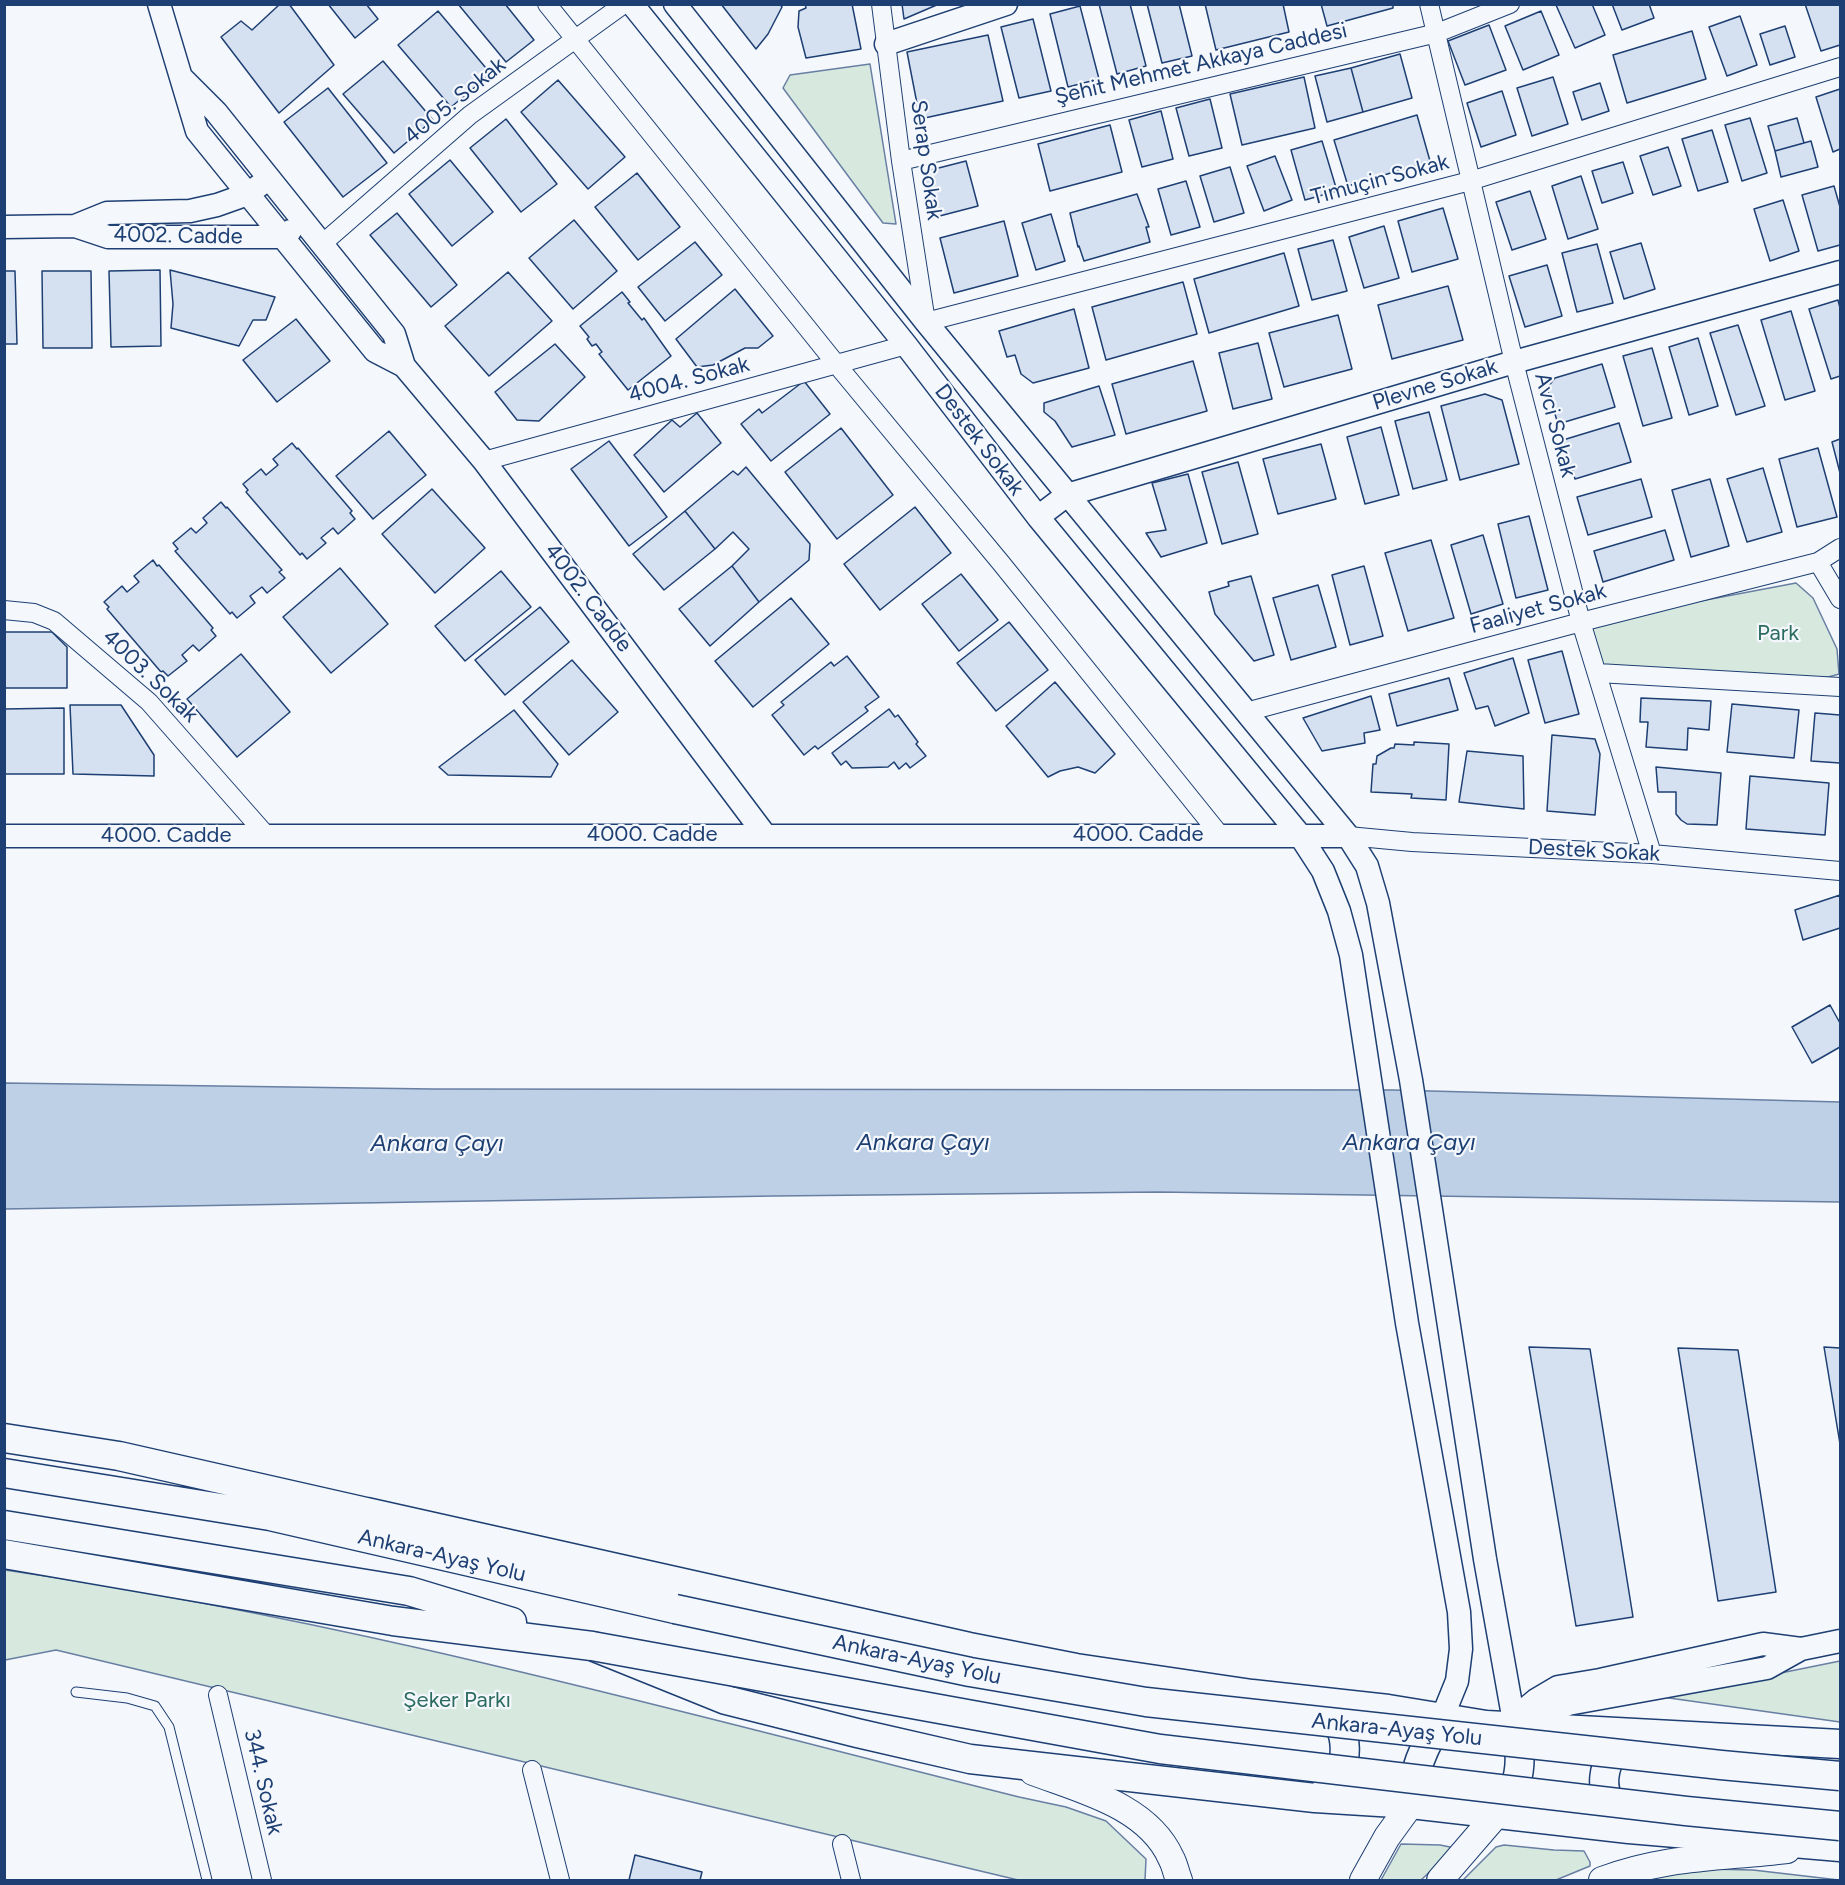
<!DOCTYPE html>
<meta charset="utf-8">
<style>
body{margin:0}
#map{position:relative;width:1845px;height:1885px;overflow:hidden;background:#f4f7fb;font-family:Figtree,sans-serif}
canvas{display:block}
.frame{position:absolute;inset:0;border:6px solid #1d3f73;pointer-events:none}
</style>
<div id="map">
<canvas width="1845" height="1885"></canvas>
<div class="frame"></div>
</div>
<script>
const c = document.querySelector('canvas').getContext('2d');
c.lineJoin = 'round';
function paint(path, color) { c.fillStyle = color; c.fill(path, 'evenodd'); }
function stroke(path, color, width, dash) { c.strokeStyle = color; c.lineWidth = width; c.lineCap = dash ? 'butt' : 'round'; c.setLineDash(dash || []); c.stroke(path); }
function label(font, color, halo, rows, align = 'center') {
  c.font = font + ' Figtree,sans-serif'; c.lineWidth = 4.5; c.setLineDash([]); c.textBaseline = 'middle'; c.strokeStyle = halo; c.fillStyle = color; for (const [text, x, y, turn = 0] of rows) {
    c.save(); c.translate(x, y); c.rotate((+turn || 0) * Math.PI / 180); c.textAlign = isNaN(turn) ? turn : align; if (halo) c.strokeText(text, 0, 0); c.fillText(text, 0, 0); c.restore();
  }
}
const green = new Path2D(`
 M870,64L896,224L883,223L783,88L790,75Z
 M1796,583L1813,598L1837,649L1839,674L1811,682L1595,664L1584,623Z
 M5,1570C348,1619 683,1713 1019,1797L1066,1807L1106,1821L1146,1859L1145,1880H1018L56,1650L5,1660Z
 M1840,1661V1722L1662,1697Z
 M1401,1844L1440,1845L1455,1848L1421,1880H1381Z
 M1504,1845L1554,1850L1584,1851L1590,1862V1866L1556,1880H1463L1496,1847Z
 M1709,1869L1753,1870L1839,1880H1644L1659,1874Z`);
const water = new Path2D(`
 M4,1083L433,1089L1393,1090L1840,1102V1202L1159,1192L774,1196L5,1209Z`);
const building = new Path2D(`
 M280,4H289L334,65L279,113L221,37L241,21L252,30Z
 M328,4H366L378,19L355,38Z
 M458,4H505L534,40L506,62Z
 M721,4H780L782,7L768,34L756,49Z
 M805,4H852L861,49L806,58L798,27L799,11L806,8Z
 M902,4H939L904,19Z
 M1099,4H1130L1146,66L1117,74Z
 M1147,4H1179L1192,56L1162,63Z
 M1205,4H1283L1289,32L1216,50Z
 M1321,4H1393V8L1327,26Z
 M1592,4L1605,35L1575,48L1556,5Z
 M1612,4H1649L1654,18L1622,30Z
 M1805,4H1840V45L1821,51Z
 M1080,6L1099,79L1068,87L1050,14Z
 M438,11L491,74L451,107L398,45Z
 M1541,11L1559,55L1523,70L1505,26Z
 M1740,16L1757,65L1727,76L1709,27Z
 M1033,19L1051,91L1019,98L1001,27Z
 M1489,25L1506,70L1465,85L1448,41Z
 M1785,26L1795,57L1770,65L1760,34Z
 M1692,31L1706,79L1627,103L1613,55Z
 M988,35L1003,101L920,119L907,52Z
 M1400,54L1412,98L1363,112L1351,68Z
 M383,61L433,120L394,153L343,94Z
 M1351,68L1363,112L1327,122L1315,76Z
 M1304,77L1315,128L1242,145L1230,94Z
 M1553,77L1568,124L1532,136L1517,88Z
 M558,80L625,157L588,189L521,112Z
 M1600,83L1609,111L1582,120L1573,92Z
 M328,88L387,163L343,197L284,122Z
 M1840,89V149L1833,152L1816,97Z
 M1502,91L1516,135L1481,147L1467,103Z
 M1210,99L1222,148L1189,156L1176,108Z
 M1161,111L1173,159L1142,167L1129,120Z
 M1417,115L1430,161L1348,186L1334,140Z
 M1750,118L1767,173L1742,181L1725,125Z
 M1797,118L1804,143L1775,151L1768,126Z
 M506,119L557,184L521,212L470,148Z
 M1110,125L1122,172L1050,191L1038,144Z
 M1712,130L1728,182L1698,191L1682,139Z
 M1322,141L1337,191L1305,200L1291,150Z
 M1811,141L1818,167L1781,177L1775,151Z
 M1668,147L1681,186L1653,195L1640,156Z
 M1275,156L1292,200L1264,211L1247,166Z
 M450,160L493,212L452,246L409,194Z
 M966,161L978,206L932,218L923,172Z
 M1623,162L1633,193L1602,203L1592,171Z
 M1230,167L1244,213L1214,222L1200,176Z
 M637,173L680,227L638,260L595,207Z
 M1581,176L1598,229L1568,239L1552,186Z
 M1186,181L1200,227L1171,235L1158,189Z
 M1834,186L1840,207V245L1818,251L1802,195Z
 M1530,191L1546,239L1512,250L1496,202Z
 M1137,194L1149,227H1146L1150,242L1084,261L1079,246L1078,247L1070,213Z
 M1783,200L1799,251L1770,261L1754,209Z
 M1443,208L1458,259L1412,272L1398,221Z
 M397,213L457,285L431,307L370,235Z
 M1051,214L1065,261L1036,270L1022,223Z
 M574,220L617,271L573,309L529,258Z
 M1004,221L1018,276L954,293L940,238Z
 M1384,226L1399,278L1364,288L1349,237Z
 M1333,240L1347,291L1312,300L1298,249Z
 M695,242L722,275L665,321L638,287Z
 M1641,243L1655,289L1624,299L1610,252Z
 M1597,244L1613,303L1577,312L1562,253Z
 M1284,253L1299,306L1209,333L1194,279Z
 M1547,265L1562,316L1525,327L1509,276Z
 M160,270L161,346L111,347L109,271Z
 M170,270L275,297L266,320H253L239,346L171,328L173,304Z
 M4,271H15L17,344H4Z
 M42,271H91L92,348H43Z
 M508,272L552,321L489,376L445,326Z
 M1183,282L1197,334L1106,360L1092,307Z
 M1448,286L1463,340L1392,359L1378,305Z
 M735,289L773,336L758,348H745L713,365L697,367L676,339Z
 M622,292L630,302L628,303L642,320L644,318L671,356L628,390L599,354L602,352L596,344L592,346L587,339L589,337L580,326Z
 M1838,300L1840,308V376L1831,379L1809,309Z
 M1074,309L1089,368L1033,383L1021,374L1015,355L1007,357L999,331Z
 M1791,311L1815,391L1785,400L1761,320Z
 M1338,315L1352,369L1284,387L1269,333Z
 M296,319L330,361L277,402L243,360Z
 M1738,325L1765,406L1736,415L1710,333Z
 M1698,338L1718,406L1689,415L1669,347Z
 M1258,343L1272,399L1233,409L1219,353Z
 M555,344L585,377L539,421L517,420L495,392Z
 M1652,348L1672,418L1643,426L1623,356Z
 M1193,361L1207,411L1126,434L1112,384Z
 M1602,364L1615,407L1558,424L1547,388L1555,378Z
 M804,381L830,414L771,461L741,424L759,409L762,413Z
 M1099,386L1115,435L1072,447L1055,421L1044,412V403Z
 M1485,394L1502,400L1519,464L1460,480L1441,406Z
 M1429,412L1447,480L1413,489L1395,421Z
 M697,413L721,443L664,492L634,455L672,420L680,427Z
 M1619,423L1631,462L1575,479L1563,440Z
 M1381,427L1399,495L1365,504L1347,437Z
 M841,428L893,495L837,539L785,472Z
 M389,431L426,475L373,519L336,476Z
 M1840,439V473L1832,442Z
 M609,441L667,517L629,546L571,469Z
 M292,443L297,449L298,448L352,511L350,513L355,519L338,534L333,528L321,538L326,543L307,559L302,553L300,555L246,492L248,490L243,484L261,469L266,475L278,465L273,459Z
 M1321,444L1336,499L1278,514L1263,459Z
 M1818,448L1837,517L1797,527L1779,459Z
 M1238,462L1258,534L1222,544L1202,472Z
 M746,467L810,544L809,560L759,602L732,566L749,549L733,532L715,549L685,511L733,471L738,475Z
 M1763,468L1782,532L1747,542L1727,479Z
 M1188,474L1207,543L1161,557L1146,533L1166,530L1152,483Z
 M1641,479L1652,517L1588,535L1577,497Z
 M1710,479L1729,546L1691,557L1672,490Z
 M432,489L485,548L435,593L382,534Z
 M221,502L226,508L227,507L282,570L279,572L285,578L267,593L262,587L250,596L255,603L237,618L232,612L230,614L175,551L178,549L173,543L191,528L196,533L207,523L203,518Z
 M915,507L951,553L880,610L844,564Z
 M685,511L715,549L664,590L633,554Z
 M1529,516L1548,590L1516,598L1498,524Z
 M1665,530L1674,560L1603,582L1594,551Z
 M1483,535L1503,604L1471,614L1451,545Z
 M1431,540L1454,618L1408,631L1385,553Z
 M153,560L157,566L159,565L213,628L211,630L216,636L199,651L193,645L182,655L187,661L168,676L163,671L161,672L107,609L109,607L104,602L122,586L127,592L139,582L134,576Z
 M732,566L759,602L710,646L679,609Z
 M1364,566L1383,636L1350,645L1332,575Z
 M340,568L388,624L331,673L283,617Z
 M501,571L531,607L465,661L435,626Z
 M961,574L998,620L959,651L922,604Z
 M1251,576L1274,655L1254,661L1215,614L1209,592L1229,586L1228,582Z
 M1318,585L1336,647L1291,660L1273,598Z
 M791,598L829,644L753,707L715,661Z
 M540,607L569,642L505,695L475,660Z
 M1009,622L1048,670L996,711L957,663Z
 M4,632H52L67,647V688H4Z
 M1562,651L1579,714L1545,723L1528,660Z
 M241,654L290,712L237,757L187,699Z
 M847,656L879,697L865,707L868,711L818,749L815,746L804,755L772,715L784,705L781,702L831,662L834,666Z
 M1513,658L1529,713L1495,726L1488,706L1476,709L1464,673Z
 M572,660L618,712L569,755L523,702Z
 M1449,678L1458,710L1397,726L1389,694Z
 M1055,682L1115,754L1095,773L1078,767L1060,771L1048,777L1006,726Z
 M1371,696L1380,730L1364,733L1365,743L1322,751L1303,718Z
 M1641,698L1711,701L1709,730L1688,728L1687,750L1646,747L1648,722H1640Z
 M1732,704L1799,710L1794,758L1727,752Z
 M70,705H121L154,755V776L73,774Z
 M64,708V774H4V709Z
 M889,709L895,717L898,715L918,742L916,744L926,756L910,768L906,763L899,769L894,762L888,767L852,768L846,761L841,765L832,753Z
 M514,710L558,764L551,777L448,775L439,767Z
 M1815,713L1840,715V763L1811,761Z
 M1552,735L1595,739L1600,754L1595,815L1547,811Z
 M1414,742L1449,744L1446,800L1411,798L1412,794L1371,792L1373,764H1376L1377,756L1391,748H1394L1395,744L1414,745Z
 M1467,751L1523,756L1524,809L1459,802Z
 M1656,767L1721,773L1717,825L1687,824L1681,820L1676,814V792H1658Z
 M1750,776L1829,783L1825,835L1746,829Z
 M1840,895V928L1803,940L1795,910Z
 M1830,1005L1840,1023V1047L1812,1063L1792,1027Z
 M1529,1347L1590,1349L1633,1617L1576,1626Z
 M1824,1347L1840,1348V1444Z
 M1678,1348L1738,1350L1776,1592L1718,1601Z
 M635,1855L702,1872L700,1880H629Z`);
const service = new Path2D(`
 M76,1692L127,1698L155,1706L169,1727L207,1880`);
const minor = new Path2D(`
 M547,4L837,365L1001,563L1220,835
 M881,4L901,161L926,322L1470,181L1840,67
 M1429,4L1514,362L1581,622L1652,854
 M901,161L1437,33L1510,4
 M322,244L470,115L624,4
 M484,461L906,345
 M1818,562L1840,599
 M4,610L34,613L54,621L149,702L267,836
 M1598,673L1840,687
 M1246,712L1581,622L1818,562L1840,548
 M1348,836L1412,842L1652,854L1840,871
 M218,1695L262,1880
 M532,1770L560,1880
 M842,1844L851,1880`);
const tertiary = new Path2D(`
 M159,4L197,131L375,351L404,366L484,461L765,835
 M632,4L906,345L1038,517L1299,834L1323,871L1339,911L1351,955L1407,1323L1459,1612L1461,1649L1457,1681L1442,1718
 M675,4L926,322L1348,836L1367,866L1378,903L1411,1080L1485,1559L1515,1727
 M886,44L1006,4
 M183,79L216,112L394,334L404,366
 M75,226L107,213L190,211L217,205L248,194L260,185
 M4,227L75,226L108,237H283L290,231
 M1038,517L1067,495L1514,362L1840,272
 M4,836H1348
 M1515,1726L1524,1710L1536,1700L1558,1687L1600,1680L1763,1644L1801,1649
 M1516,1726L1568,1704L1767,1668L1801,1649L1840,1641`);
const secondary = new Path2D(`
 M1033,1772C1081,1790 1148,1806 1171,1858C1175,1865 1176,1873 1179,1880
 M1363,1880L1387,1837L1411,1804
 M1440,1880L1496,1815
 M1602,1880C1666,1856 1721,1858 1787,1850`);
const trunk = new Path2D(`
 M4,1438L119,1456L366,1512L383,1518
 M4,1473L270,1516L675,1609
 M366,1512L969,1647L1076,1668L1252,1694L1388,1709L1486,1725L1840,1744
 M4,1525L409,1591L512,1622
 M4,1554L393,1621L592,1646L726,1700L857,1733L970,1759L1315,1798L1411,1804L1629,1829L1840,1847
 M1326,1707C1350,1729 1352,1768 1326,1790
 M1411,1802C1413,1771 1425,1743 1442,1718
 M1499,1811C1522,1788 1523,1756 1515,1727
 M1623,1818C1595,1797 1599,1756 1630,1740`);
const trunkBridge = new Path2D(`
 M675,1609L970,1672L1146,1702L1721,1765L1840,1776
 M592,1646L1160,1749L1686,1811L1840,1826`);
const streetNames = [
 ["Şehit Mehmet Akkaya Caddesi",1201,64,-13],
 ["4005. Sokak",455,101,-39],
 ["Serap Sokak",926,160,82],
 ["Timuçin Sokak",1380,180,-15],
 ["4002. Cadde",178,236,1],
 ["4004. Sokak",689,380,-15],
 ["Plevne Sokak",1435,385,-17],
 ["Avci Sokak",1555,425,75],
 ["Destek Sokak",979,440,53],
 ["4002. Cadde",588,598,53],
 ["Faaliyet Sokak",1538,609,-15],
 ["4003. Sokak",150,676,44],
 ["4000. Cadde",652,835],
 ["4000. Cadde",1138,835],
 ["4000. Cadde",166,836],
 ["Destek Sokak",1594,851,3],
 ["Ankara-Ayaş Yolu",442,1556,13],
 ["Ankara-Ayaş Yolu",917,1660,12],
 ["Ankara-Ayaş Yolu",1397,1730,6],
 ["344. Sokak",263,1782,77]
];
const parkNames = [
 ["Park",1778,634],
 ["Şeker Parkı",457,1701]
];
const waterNames = [
 ["Ankara Çayı",923,1143],
 ["Ankara Çayı",1409,1143],
 ["Ankara Çayı",437,1144]
];
paint(green, '#d7e8df');
stroke(green, '#687fa3', 1.5);
paint(water, '#bed0e5');
stroke(water, '#687fa3', 1.5);
paint(building, '#d5e0f0');
stroke(building, '#1d3f73', 1.5);
stroke(service, '#1d3f73', 11);
stroke(minor, '#1d3f73', 20);
stroke(tertiary, '#1d3f73', 25);
stroke(secondary, '#1d3f73', 28);
stroke(trunk, '#1d3f73', 31);
stroke(service, '#f4f7fb', 9);
stroke(minor, '#f4f7fb', 18);
stroke(tertiary, '#f4f7fb', 22);
stroke(secondary, '#f4f7fb', 26);
stroke(trunk, '#f4f7fb', 28);
stroke(trunkBridge, '#1d3f73', 31, []);
stroke(trunkBridge, '#f4f7fb', 28);
label('22px', '#1d3f73', '#f4f7fb', streetNames);
label('22px', '#2c6c60', '#f4f7fb', parkNames);
label('italic 24px', '#1d3f73', '#f4f7fb', waterNames);
</script>
